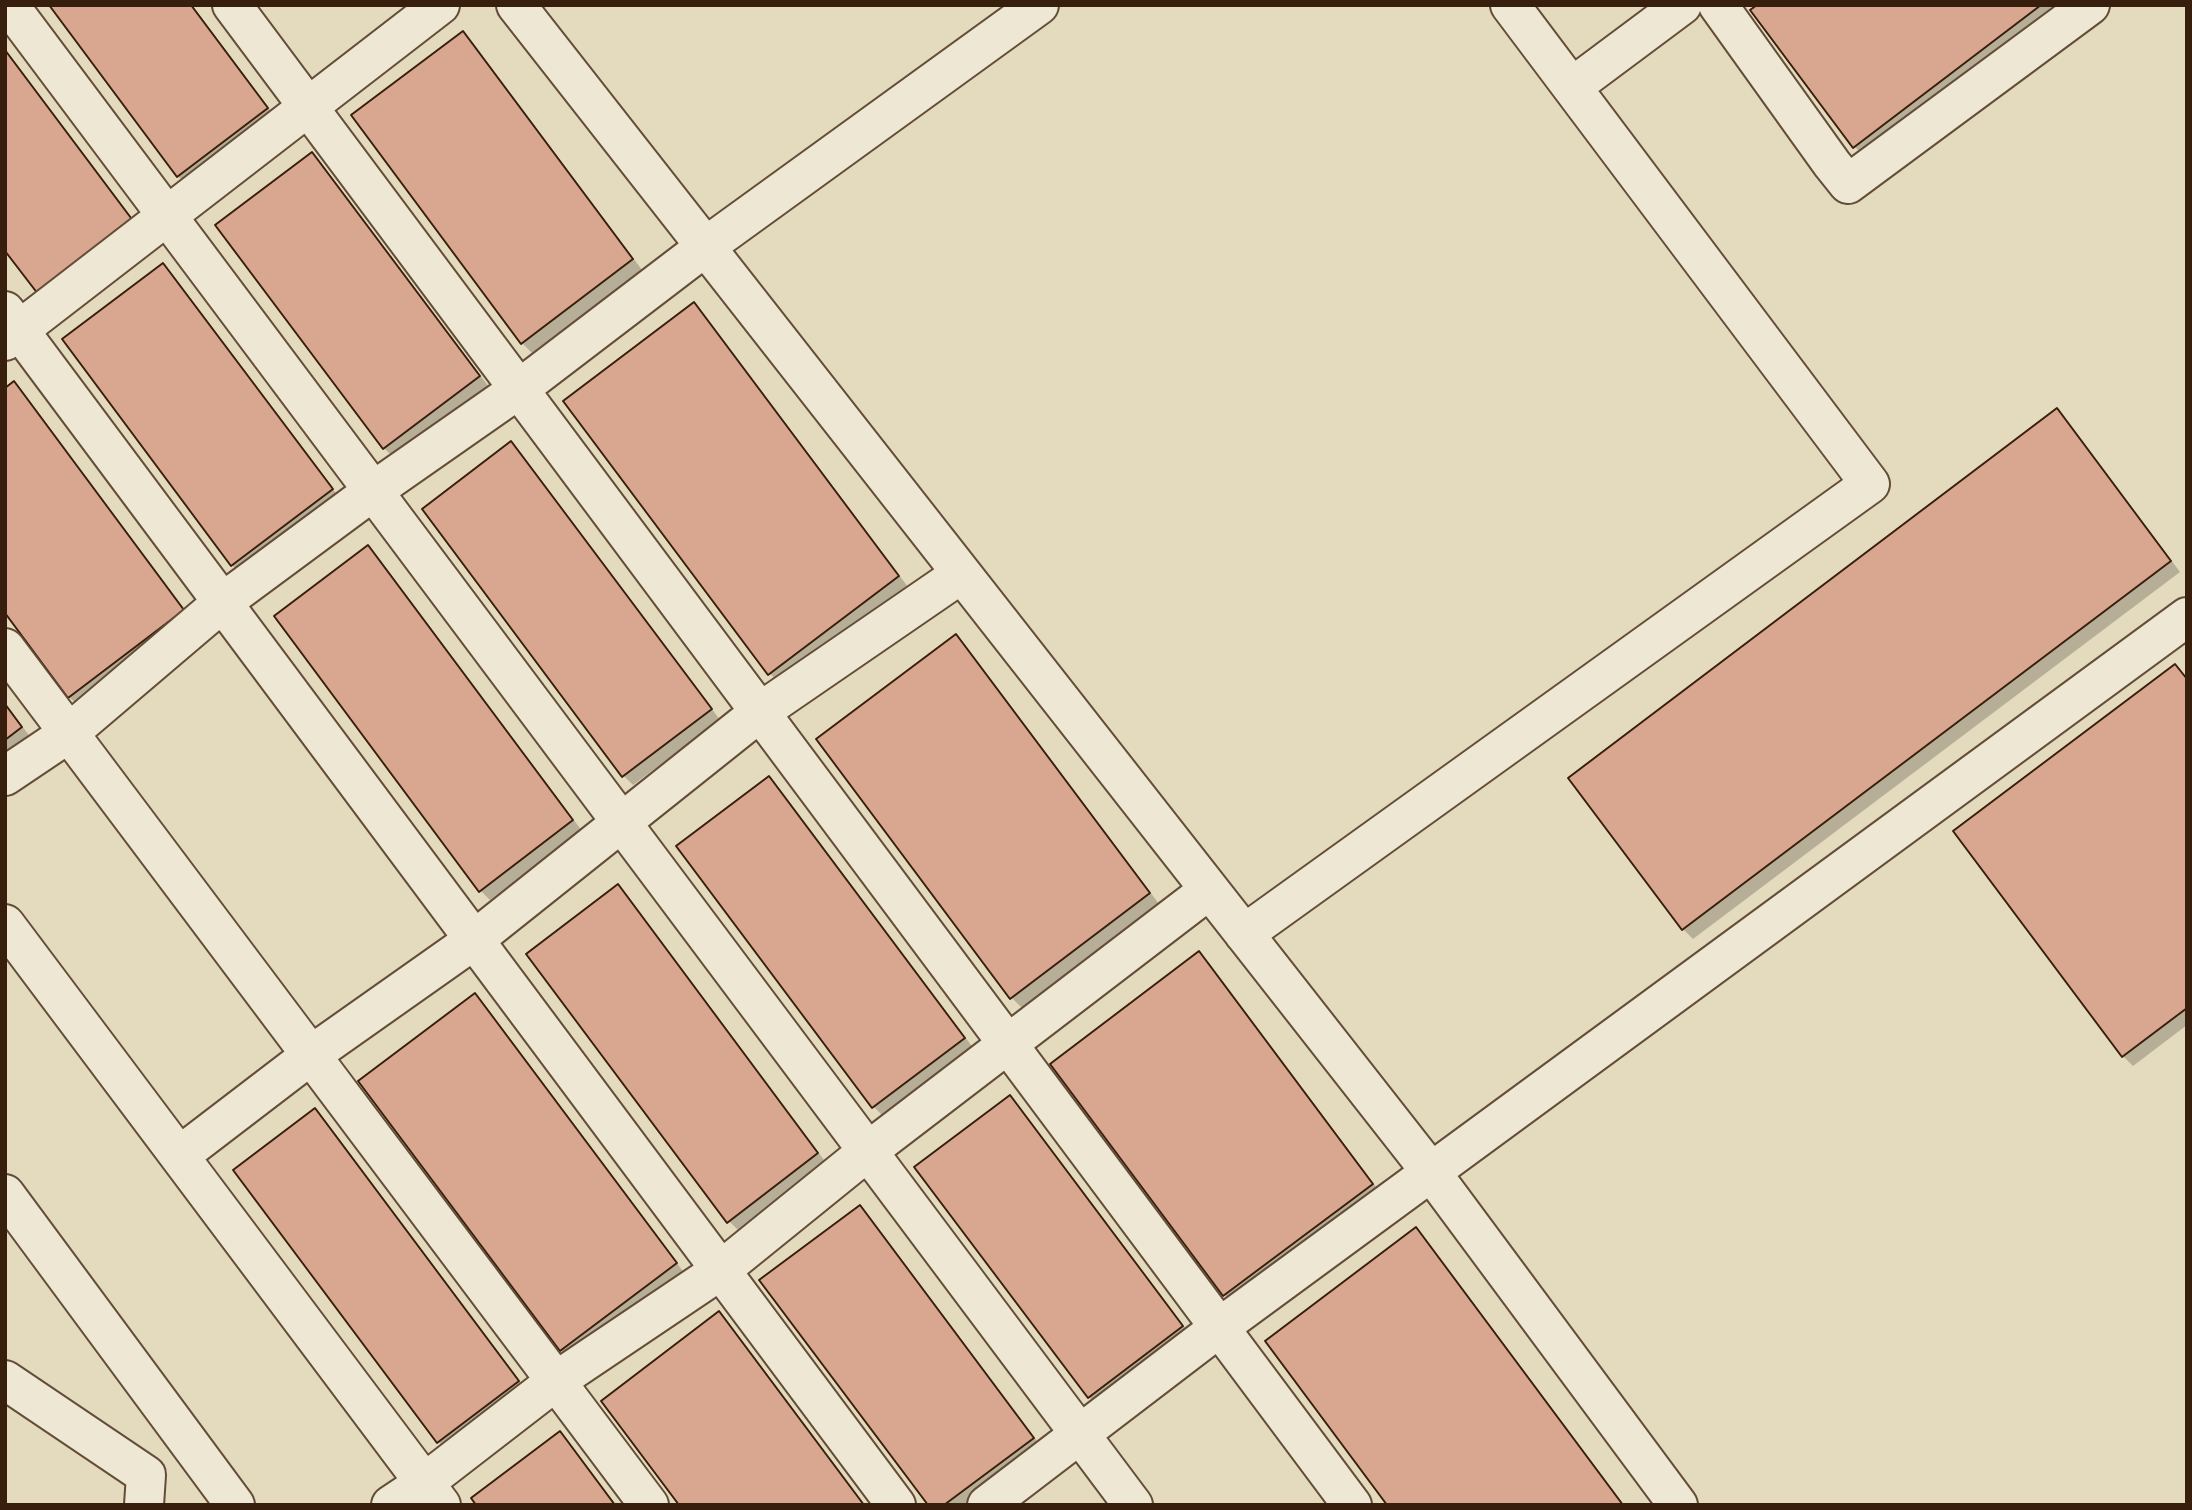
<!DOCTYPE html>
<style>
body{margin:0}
#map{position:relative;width:2192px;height:1510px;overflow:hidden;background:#e4dabd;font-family:"IM FELL Double Pica",serif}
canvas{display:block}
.frame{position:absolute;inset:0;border:7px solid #381e0c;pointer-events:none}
</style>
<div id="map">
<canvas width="2192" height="1510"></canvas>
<div class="frame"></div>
</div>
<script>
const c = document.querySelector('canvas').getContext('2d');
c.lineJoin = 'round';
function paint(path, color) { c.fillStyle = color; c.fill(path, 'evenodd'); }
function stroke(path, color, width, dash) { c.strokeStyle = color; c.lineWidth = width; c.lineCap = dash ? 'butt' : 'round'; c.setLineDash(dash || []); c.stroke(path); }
const shadow = new Path2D(`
 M51,5H192L277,119L188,186L178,176Z
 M1760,5H2065L1864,156L1854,146Z
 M463,33L473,43L642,270L532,353L522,343Z
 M5,49L142,232L5,248Z
 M312,154L322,164L489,387L394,458L384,448Z
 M163,265L173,275L341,500L242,575L232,565Z
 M694,304L704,315L908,587L780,683L769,673Z
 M13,384L24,394L193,621L80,707L69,697Z
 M2057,411L2067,421L2180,572L1693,939L1683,929L1570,778Z
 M511,443L521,453L720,720L633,785L623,775Z
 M368,547L378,557L582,831L490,900L480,890Z
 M956,636L966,646L1159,904L1022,1008L1012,998L819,740Z
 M2175,666L2187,678V1025L2133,1066L2123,1056Z
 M5,703L31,738L5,758Z
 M769,778L779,788L974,1049L884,1117L874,1107L678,846Z
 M617,887L628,897L827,1164L739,1231L729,1221Z
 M1199,953L1209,963L1382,1195L1235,1305L1225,1295L1052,1064Z
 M474,995L485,1005L685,1274L571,1360L561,1350Z
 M1010,1098L1020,1108L1192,1337L1099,1407L1089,1397Z
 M315,1110L325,1120L528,1392L448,1451L438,1441Z
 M859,1207L869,1217L1043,1449L968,1505H930Z
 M1416,1230L1426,1240L1624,1505H1389Z
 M728,1324L864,1505H681Z
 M560,1433L616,1505H478Z`);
const building = new Path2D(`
 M49,5H191L268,108L177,177Z
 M1757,5H2041L1853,148L1750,10Z
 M463,31L633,259L521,344L351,115Z
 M5,50L134,222L38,294L5,251Z
 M312,152L480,376L383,449L215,225Z
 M163,263L333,489L231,566L62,339Z
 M694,302L899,576L768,675L563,401Z
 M14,381L184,610L68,698L5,613V388Z
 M2057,408L2171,561L1682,930L1568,778Z
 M511,441L712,709L622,777L422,509Z
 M368,545L573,820L479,892L274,616Z
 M956,634L1150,893L1010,999L816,739Z
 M2175,664L2187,679V1008L2122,1057L1953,831Z
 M5,704L22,727L5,740Z
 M769,776L965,1038L872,1108L676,846Z
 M618,884L818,1153L727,1223L526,954Z
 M1199,951L1373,1184L1223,1296L1050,1064Z
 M475,993L677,1263L560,1351L358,1081Z
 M1010,1095L1183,1326L1088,1398L914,1167Z
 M315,1108L519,1381L437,1443L233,1170Z
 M860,1205L1034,1438L944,1505H928L759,1280Z
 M1416,1227L1623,1505H1387L1265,1341Z
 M719,1311L864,1505H679L601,1401Z
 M560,1431L615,1505H476L471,1498Z`);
const minor = new Path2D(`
 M9,5L1133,1505
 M232,5L1352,1505
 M516,5L1431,1172L1678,1505
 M1718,5L1832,164L1848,184L2090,5
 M1572,87L1682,5
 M5,311L896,1505
 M5,341L440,5
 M5,648L649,1505
 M5,776L69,733L223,602L373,491L519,389L705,247L1039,5
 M5,924L441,1505
 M1244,934L1870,484L1510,5
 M179,1156L311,1055L474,940L760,712L961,574
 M5,1194L235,1505
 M5,1380L146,1475L144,1505
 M391,1505L424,1483L556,1381L721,1270L868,1151L1209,890
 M987,1505L1220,1327L2187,617`);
paint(shadow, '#0003');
paint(building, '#d9a78f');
stroke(building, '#381e0c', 2);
stroke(minor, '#634d38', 42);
stroke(minor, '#ede7d4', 38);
</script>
